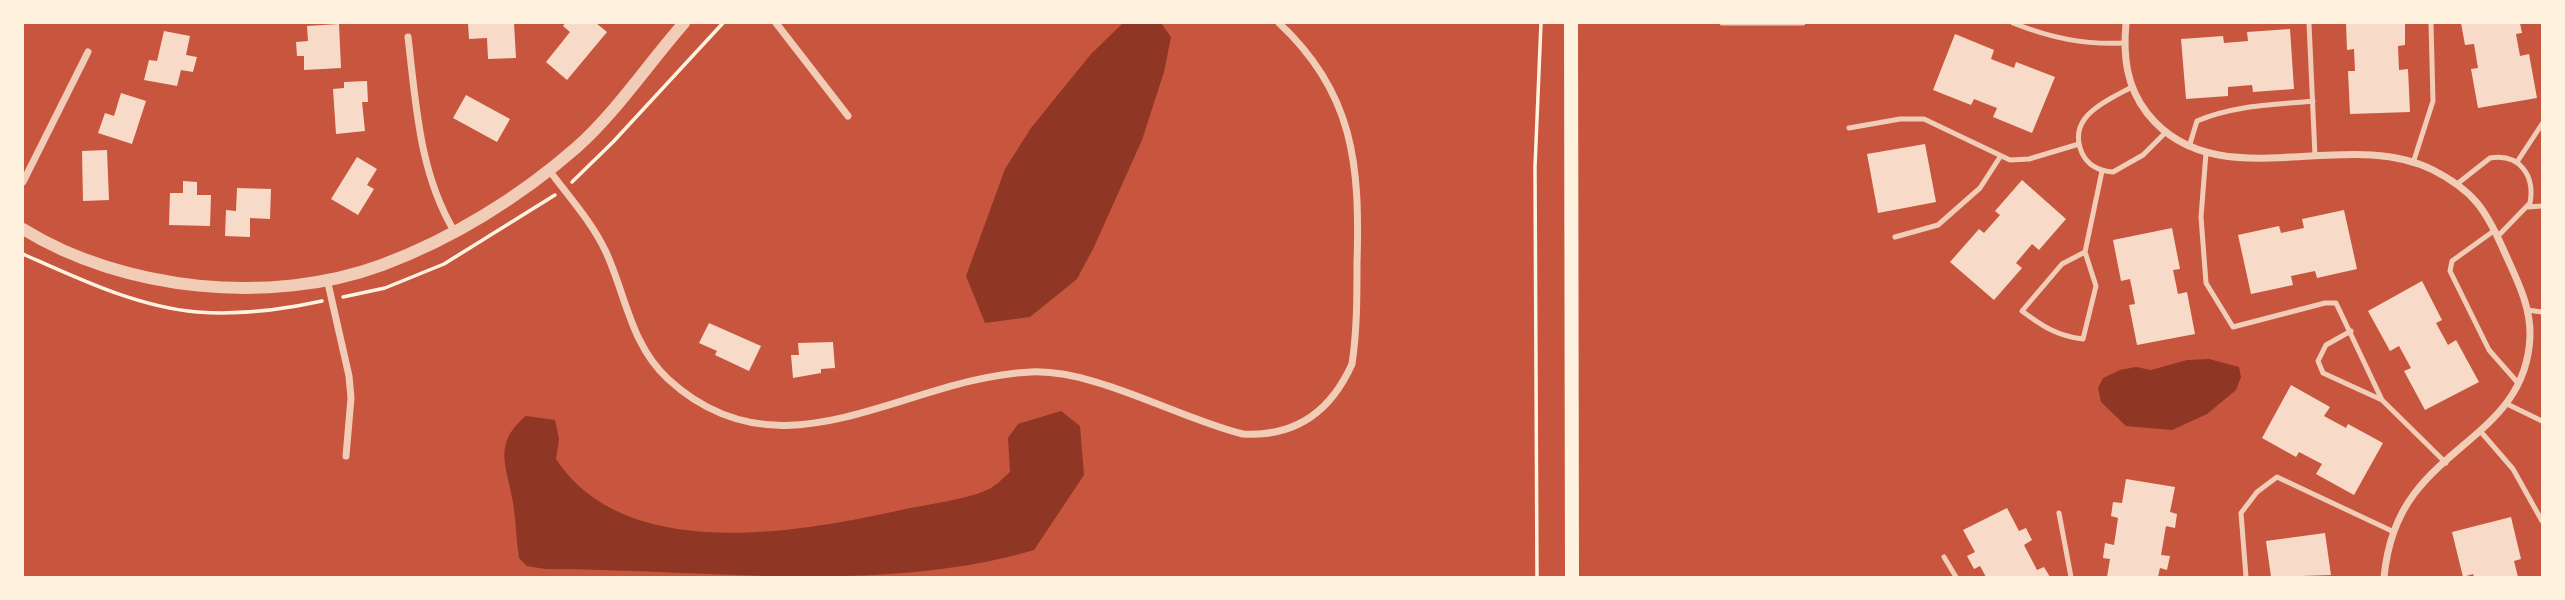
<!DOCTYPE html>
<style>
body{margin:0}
#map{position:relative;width:2565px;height:600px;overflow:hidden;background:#c8553d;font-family:"Noto Sans",sans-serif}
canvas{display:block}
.frame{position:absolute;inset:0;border:24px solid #fff3e0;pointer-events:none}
</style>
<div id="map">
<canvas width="2565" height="600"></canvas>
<div class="frame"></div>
</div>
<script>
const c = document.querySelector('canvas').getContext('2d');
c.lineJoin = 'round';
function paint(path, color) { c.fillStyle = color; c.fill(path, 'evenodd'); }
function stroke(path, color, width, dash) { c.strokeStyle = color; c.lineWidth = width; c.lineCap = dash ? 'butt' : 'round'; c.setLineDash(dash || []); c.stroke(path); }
const water = new Path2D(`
 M1123,23H1161L1171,37L1164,72L1142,140L1094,247L1077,279L1030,317L985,323L966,276L1005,169L1031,128L1091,54Z
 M2209,359L2239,367L2241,377L2236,390L2207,414L2172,430L2126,426L2101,402L2098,388L2103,378L2120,370L2136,367L2151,370L2187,360Z
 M1061,411L1080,426L1084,475L1034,550C880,595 704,569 545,569L527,566L519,558C516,539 516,520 513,502C507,466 492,444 526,416L555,420L559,439L556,459C625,564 797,533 901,510C924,505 970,499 989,489C997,485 1004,477 1010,472L1008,438L1018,424Z`);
const building = new Path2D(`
 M468,23H514L516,58L488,59L487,38L469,39Z
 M565,23H596L607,32L567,80L546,62L570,32L563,26Z
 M2346,23H2405V45L2398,46L2399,70L2408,69L2410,112L2350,114L2348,71H2355L2354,49L2347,50Z
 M2461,23H2520L2522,33L2516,34L2520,56L2529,54L2537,98L2478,108L2471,69L2478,68L2474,44L2465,45Z
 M339,24L341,68L304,70V56H297L296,42L308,41L307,26Z
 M2290,29L2294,89L2253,92L2252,85L2228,87V96L2186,99L2181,39L2223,36L2224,43L2248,41L2247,32Z
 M164,31L190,36L186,55L197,57L193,72L181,70L177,86L144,80L149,60L157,61Z
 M1955,34L1994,50L1991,59L2014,68L2016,62L2055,77L2032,133L1993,117L1997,108L1974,99L1971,105L1933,90Z
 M367,81L368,102H362L365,131L336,134L333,89L344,88V82Z
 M121,93L146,101L132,144L98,133L105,113L114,116Z
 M466,95L510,119L497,142L453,118Z
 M1925,144L1936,202L1878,213L1867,154Z
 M107,150L109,200L83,201L82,151Z
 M357,157L377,169L367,185L374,189L358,215L331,199Z
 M2022,180L2066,219L2039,250L2032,244L2016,263L2022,268L1994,300L1950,262L1979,229L1984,233L2000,215L1995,211Z
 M183,181L197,182V195H211L210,226L169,225L170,193H183Z
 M237,188L271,189L270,219L250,218V237L225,236L226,210L236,211Z
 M2344,210L2357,269L2317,278L2315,271L2291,276L2293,285L2251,294L2238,235L2279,226L2281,233L2304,228L2302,219Z
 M2172,228L2180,269L2173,270L2178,294L2187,292L2195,334L2137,345L2129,305L2135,304L2130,279L2121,281L2113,240Z
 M2422,281L2442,320L2436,323L2448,345L2456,340L2479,382L2425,410L2404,371L2411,368L2399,346L2390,351L2368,311Z
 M709,323L761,346L749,371L715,355L717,351L699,343Z
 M833,342L835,368L821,369V373L793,378L791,355H799L798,343Z
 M2291,385L2330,407L2324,416L2346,428L2348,424L2383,443L2354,495L2316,474L2322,464L2299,452L2296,457L2262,438Z
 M2126,479L2175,487L2170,512L2177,514L2175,528L2166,526L2161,555L2170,556L2167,570L2160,568L2158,577H2107L2110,559L2103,558L2105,543L2114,545L2118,518L2111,516L2113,502L2122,503Z
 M2007,508L2019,531L2026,528L2032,540L2024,545L2037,570L2044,567L2050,577H1986L1980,566L1974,569L1967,556L1975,552L1963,530Z
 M2511,517L2521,559L2514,561L2518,577H2474L2473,574L2463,577L2452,532Z
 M2325,533L2331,575L2271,577L2266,541Z`);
const path = new Path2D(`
 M572,182L613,142L723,23
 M23,254C77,278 137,307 197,312C238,315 282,310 322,301
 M343,297L385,288L444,264L555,195
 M1537,577L1535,167L1541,23`);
const service = new Path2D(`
 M1722,23H1803
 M2013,23C2051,38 2084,45 2125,43
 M2309,23L2315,156
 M2132,87C2106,101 2066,117 2082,153C2088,166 2099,171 2113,172L2143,155L2166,132
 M1849,128L1900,119H1924L2010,160L2029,159L2079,144
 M2189,147L2197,121C2234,105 2274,105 2313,101
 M2206,153L2201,217L2206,283L2233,327L2325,303H2336L2382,400L2446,463
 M2517,162L2542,124
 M2413,163L2433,101L2431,23
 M2457,184L2490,158C2520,153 2535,176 2530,203L2498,236
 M2528,207L2542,206
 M2495,230L2452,261L2450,271L2489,350L2518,383
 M1895,237L1938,225L1980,188L2000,157
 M2085,252L2062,264L2022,311C2042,326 2057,336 2083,339L2096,286L2085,252L2102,171
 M2527,310L2542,312
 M2351,331L2326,345L2318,361L2323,373L2382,400
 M2507,404L2542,421
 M2481,432L2513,469L2542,521
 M2059,513L2071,577
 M1944,557L1956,577
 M2246,577L2241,513L2257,492L2277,477L2394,532`);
const minor = new Path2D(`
 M776,23L848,116
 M2126,23C2123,55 2126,86 2147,113C2216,201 2344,125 2433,170C2474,191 2486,210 2504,251C2516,278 2531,306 2530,336C2527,418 2456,438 2414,494C2396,518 2387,547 2384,577
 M408,37C416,104 419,172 454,231
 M549,170C569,197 592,222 606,252C626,296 631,345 668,379C783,485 905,377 1031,372C1095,369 1178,418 1243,434C1296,437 1331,411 1352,364C1357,331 1357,297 1357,263C1360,165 1354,93 1279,23
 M23,182L88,52
 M327,279L349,376L351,398L346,456`);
const tertiary = new Path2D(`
 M23,229C123,291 271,306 382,265C452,239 520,197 577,147C617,111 648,64 684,23`);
const secondary = new Path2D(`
 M1571,23L1572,577`);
paint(water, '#8f3625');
paint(building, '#f7dbc8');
stroke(path, '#fff3e0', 3.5);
stroke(service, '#f1ccb7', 5);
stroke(minor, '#f1ccb7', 7);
stroke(tertiary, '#f1ccb7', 12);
stroke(secondary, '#fff3e0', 14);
</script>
